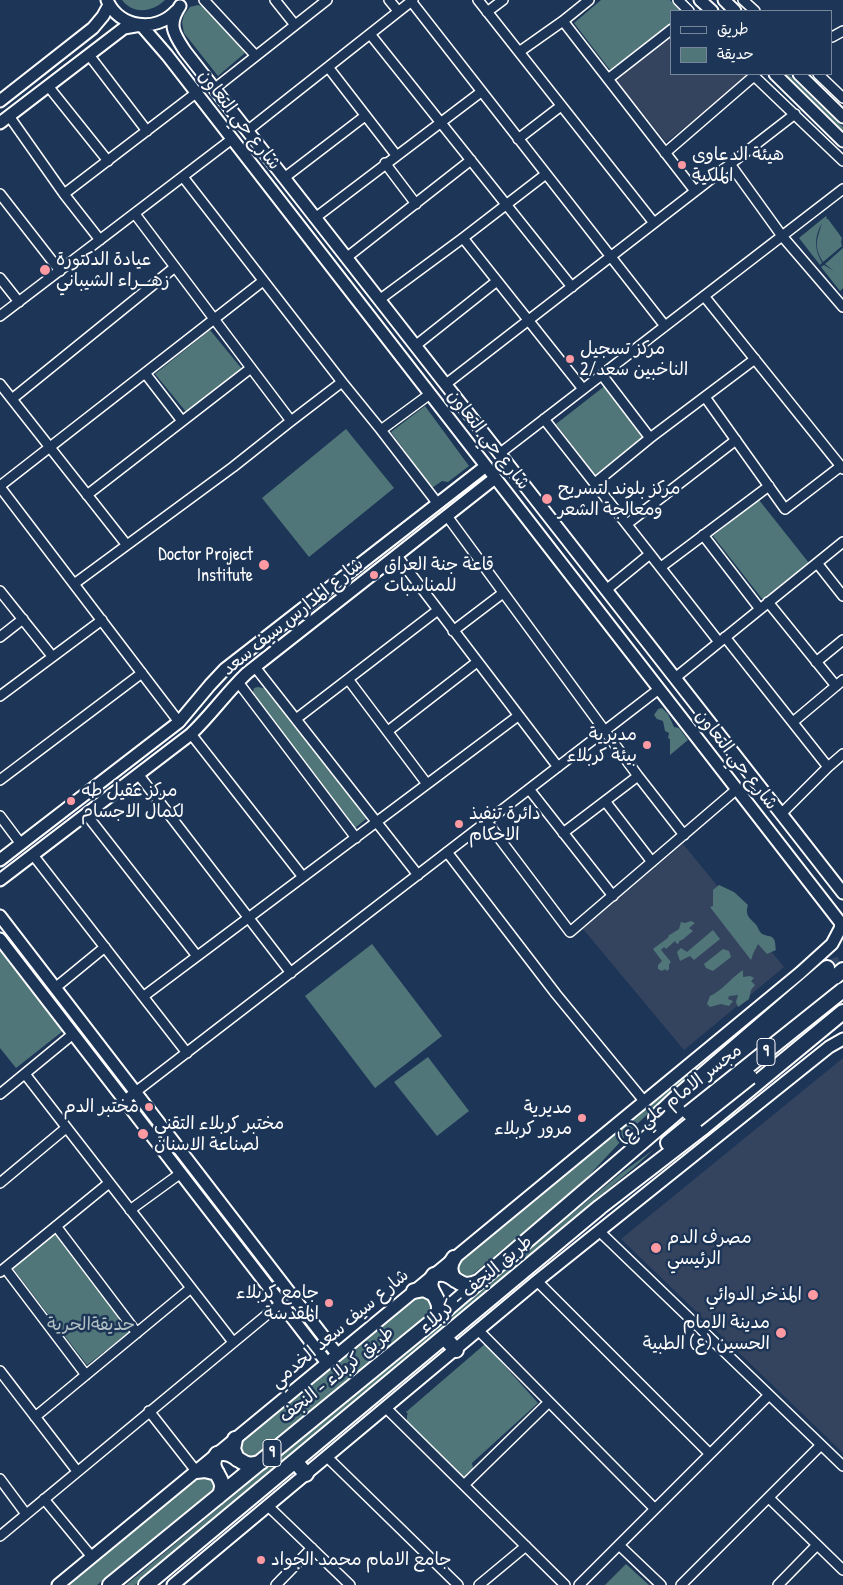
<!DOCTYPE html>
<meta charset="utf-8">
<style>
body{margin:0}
#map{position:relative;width:843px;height:1585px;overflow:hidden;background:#1d3557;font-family:"Patrick Hand","Playpen Sans Arabic",sans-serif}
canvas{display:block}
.legend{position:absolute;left:670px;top:10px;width:162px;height:65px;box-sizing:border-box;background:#1d3557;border:1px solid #77869a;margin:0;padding:6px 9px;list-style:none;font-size:15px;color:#fff}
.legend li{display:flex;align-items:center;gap:10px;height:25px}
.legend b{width:25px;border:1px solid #77869a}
</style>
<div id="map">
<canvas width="843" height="1585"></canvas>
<ul class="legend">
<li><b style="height:6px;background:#1d3557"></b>طريق</li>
<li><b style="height:14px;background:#517679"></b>حديقة</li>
</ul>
</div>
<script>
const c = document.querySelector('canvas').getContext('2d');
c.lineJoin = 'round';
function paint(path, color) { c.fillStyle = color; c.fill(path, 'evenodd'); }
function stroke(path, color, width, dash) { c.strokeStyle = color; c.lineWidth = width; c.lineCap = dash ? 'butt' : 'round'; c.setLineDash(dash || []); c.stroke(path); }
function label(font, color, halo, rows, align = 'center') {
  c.font = font + ' "Patrick Hand","Playpen Sans Arabic",sans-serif'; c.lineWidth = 5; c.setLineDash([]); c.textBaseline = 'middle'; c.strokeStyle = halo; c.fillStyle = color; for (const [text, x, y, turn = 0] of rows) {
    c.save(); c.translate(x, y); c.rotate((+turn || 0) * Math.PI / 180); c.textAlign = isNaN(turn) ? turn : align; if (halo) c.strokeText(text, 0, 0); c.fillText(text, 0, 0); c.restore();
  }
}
const built = new Path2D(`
 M672,37V74H744L748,78L666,142L616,80Z
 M683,844L784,967L684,1050L583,929Z
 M843,1058V1453L621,1239Z`);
const green = new Path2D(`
 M122,0H165C153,12 133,15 122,0Z
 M601,0H670L682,11H672V24L610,70L574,23Z
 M198,5L211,9L245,53L218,76L184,33L182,22L184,15L190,7Z
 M785,74H788L843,127V132L785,75Z
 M826,216L827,218L826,219H828L842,238L841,242L842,246L823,262C813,245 817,240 822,223C814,237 814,249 822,263L820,265L799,238Z
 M843,248V288L840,291L821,267L824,265L834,271L825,264Z
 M210,330L242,369L187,413L155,374Z
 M606,385L645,436L595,475L556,424Z
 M425,406L469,466L448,482L442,481L432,488L391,432Z
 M346,429L394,488L309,557L262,498Z
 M759,500L809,563L763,600L713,536Z
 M258,687L267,689L367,818L354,829L254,704L253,692L254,688Z
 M662,708L668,714L674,727L679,728L688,740L670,755V739L668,738L669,733L665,731L663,721L657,719L654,715L658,709Z
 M719,885L734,892L748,905C744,917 752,919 757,926C759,930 760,934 765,935C770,937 769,935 773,938C776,941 775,946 776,950L767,954L758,944L753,954L751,960L710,907L713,906V890Z
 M691,921L695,923L689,928L693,931L682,940L679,941V943L677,944L675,941L666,949L664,947L661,950L671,962L669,964V969L667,971L665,969L662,971L658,969V965L662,961L653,949L669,937L668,936L679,929L681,922L685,923Z
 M713,930L720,939L694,960L690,956L680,961L677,952L681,948L687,952Z
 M372,944L442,1036L375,1088L305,996Z
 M0,949L63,1031L16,1068L0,1048Z
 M723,949L729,951L731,957L713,971L706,968L704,964Z
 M743,970V977L750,976L754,978L751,981L755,985L751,990L749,999L738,1007L736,1002L738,995L729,996L728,999L733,1001L729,1006L721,1004L710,1007L707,1004L710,996C722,991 732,977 743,970Z
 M428,1057L469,1111L437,1136L394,1082Z
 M694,1067L696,1072L675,1089L637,1124L581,1184L473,1274L468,1277C458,1275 457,1271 457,1262Z
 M653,1150L637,1165L135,1585H126L519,1258L620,1174Z
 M56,1233L131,1331L87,1365L12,1267Z
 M419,1294L428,1296L432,1303L429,1313L254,1457L250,1459L240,1456L239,1442Z
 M485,1344L538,1403L472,1463L474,1473L470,1477H462L407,1423V1415L408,1414L406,1412Z
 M210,1475L215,1482L213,1489L165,1531L97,1585H68L197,1477Z
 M626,1564L649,1585H605Z`);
const highwayTunnel = new Path2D(`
 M827,968L843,962`);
const minor = new Path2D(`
 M204,0L256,56
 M275,0L295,25
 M389,0L398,11
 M478,0L654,223
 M678,0L689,11
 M743,0L755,11
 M411,1L665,326
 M487,12L503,0
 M563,21L695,191
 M370,34L572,287
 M832,37L843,31
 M519,52L563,21L589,0
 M89,55L147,131
 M328,67L396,155
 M752,74L843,161
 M818,74L843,98
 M608,79L672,29
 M48,86L108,161
 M214,89L327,0
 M9,116L64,194L100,240
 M247,131L413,0
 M518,139L561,106
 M665,153L754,76
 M385,163L416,204
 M730,164L782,236L843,307
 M183,177L342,382L381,430L430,394
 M284,178L365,116
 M0,194L60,271
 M64,194L196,93
 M135,214L291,421
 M315,218L481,92
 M463,238L583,389
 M346,258L471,160
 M0,278L19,302
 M704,296L843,469
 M379,300L463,238L546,174
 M0,316L232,139
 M415,346L497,281
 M145,373L182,421
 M602,375L650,438
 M0,384L126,544
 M446,384L795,114
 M705,397L785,509L841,466
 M12,399L175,267
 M544,419L719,642
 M381,430L438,504
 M499,454L843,189
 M595,483L650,438L755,359
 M0,486L263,281
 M0,487L179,722
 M87,495L251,368
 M447,516L638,776L684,835
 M627,524L736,440
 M703,535L760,609
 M397,556L558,767
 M817,563L843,596
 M661,567L769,486
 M74,584L233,467L291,421L342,382
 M606,590L650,554
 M0,591L52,656
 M768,602L836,686
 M453,631L503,593
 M0,637L23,619
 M725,637L828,767
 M816,662L843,640
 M255,667L418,875
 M675,678L843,542
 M348,679L427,784
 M238,682L356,838
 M0,696L102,620
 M296,719L438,610
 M793,722L843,680
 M388,731L477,662
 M191,734L303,877
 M138,774L291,973
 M0,780L142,673
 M529,789L613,896
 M605,801L652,862
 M86,814L197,956
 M781,814L828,767L843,754
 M0,816L21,844
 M487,822L570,932L737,789
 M563,833L638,776
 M447,852L556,994L644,1101
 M33,855L187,1053
 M55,988L105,947
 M144,996L518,716
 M25,1074L233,1342
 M0,1094L73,1034
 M125,1100L659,689
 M0,1183L66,1128
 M130,1210L181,1173
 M56,1226L137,1333
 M599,1231L843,1466
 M5,1268L86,1375
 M0,1272L109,1183
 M537,1281L709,1453
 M479,1331L655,1509
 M0,1371L77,1471
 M386,1408L565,1585
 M149,1411L196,1471
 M35,1417L191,1288
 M327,1457L458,1585
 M0,1479L26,1514
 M464,1485L549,1402
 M769,1498L843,1570
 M44,1499L92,1557
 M268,1506L350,1585
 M0,1536L281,1303
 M619,1545L661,1585
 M276,1585L312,1548
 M479,1585L526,1546
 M579,1585L769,1395
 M681,1585L821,1445
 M778,1585L817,1545`);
const major = new Path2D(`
 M107,0C119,28 156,33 176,11
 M700,0L712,11
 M724,0L735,11
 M180,6C167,25 174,34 185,51L843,893
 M775,74L843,141
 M799,74L843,117
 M0,101L93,28L103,16L109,5
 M0,123L124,28L141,25L167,55L843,926
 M0,860L179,722L210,685L225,669L486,466
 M0,880L191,734C211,715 227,692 247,673L495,478
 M0,916L337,1354
 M0,939L327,1363
 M58,1585L800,973L832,944L842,925
 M173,1585L537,1281L829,1047L843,1039`);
const highway = new Path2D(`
 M842,925L843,927
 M656,1117L677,1097L827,968
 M668,1143L696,1120
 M454,1258C449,1265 449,1273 455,1280
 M414,1291L424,1289L434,1294
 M435,1319C449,1299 421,1292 434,1275C454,1268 457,1293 478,1282
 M444,1337L456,1350
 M235,1439L233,1449L237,1459
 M295,1461L306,1474
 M196,1471L205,1470L217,1473
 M218,1497C232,1478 204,1472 217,1454C237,1448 240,1472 261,1462
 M110,1585L434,1320L843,970
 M146,1585L600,1207L701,1129L843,1012`);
const highwayBridge = new Path2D(`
 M689,1113L843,990
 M696,1120L750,1077`);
const markers = [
 [682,165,5,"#ff9aa2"],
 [45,270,6,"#ff9aa2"],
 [570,359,5,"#ff9aa2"],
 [547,499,6,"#ff9aa2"],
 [264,565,6,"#ff9aa2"],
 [374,575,5,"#ff9aa2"],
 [647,745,5,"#ff9aa2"],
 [71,801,5,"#ff9aa2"],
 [459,824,5,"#ff9aa2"],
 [149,1107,5,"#ff9aa2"],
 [582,1118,5,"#ff9aa2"],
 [143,1134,6,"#ff9aa2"],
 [656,1248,6,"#ff9aa2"],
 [813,1295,6,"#ff9aa2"],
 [329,1303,5,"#ff9aa2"],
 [781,1333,6,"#ff9aa2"],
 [261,1560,5,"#ff9aa2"]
];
const shields = [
 [766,1052,18],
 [272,1453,18]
];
const shieldNames = [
 ["9",766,1052],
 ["9",272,1453]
];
const streetNames = [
 ["شارع حي التعاون",239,120,52],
 ["شارع حي التعاون",488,440,52],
 ["شارع المدارس سيف سعد",293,617,-39],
 ["شارع حي التعاون",736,760,52],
 ["مجسر الامام علي (ع)",680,1095,-38],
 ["طريق النجف - كربلاء",476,1285,-40],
 ["شارع سيف سعد الخدمي",340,1329,-40],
 ["طريق كربلاء - النجف",337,1375,-39]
];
const poiNames = [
 ["هيئة الدعاوى",692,155],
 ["الملكية",692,176],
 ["عيادة الدكتورة",56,260],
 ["زهـــراء الشيباني",56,281],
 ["مركز تسجيل",580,349],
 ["الناخبين سعد/2",580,370],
 ["مركز بلوند لتسريح",558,489],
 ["ومعالجة الشعر",558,510],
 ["Doctor Project",253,555,"right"],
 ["Institute",253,576,"right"],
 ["قاعة جنة العراق",384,565],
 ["للمناسبات",384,586],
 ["مديرية",637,735,"right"],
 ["بيئة كربلاء",637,756,"right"],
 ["مركز عقيل طه",81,791],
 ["لكمال الاجسام",81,812],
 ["دائرة تنفيذ",469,814],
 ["الاحكام",469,835],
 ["مختبر الدم",139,1107,"right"],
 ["مديرية",572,1108,"right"],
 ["مرور كربلاء",572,1129,"right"],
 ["مختبر كربلاء التقني",154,1124],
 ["لصناعة الاسنان",154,1145],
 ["مصرف الدم",667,1238],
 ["الرئيسي",667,1259],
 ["جامع كربلاء",319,1293,"right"],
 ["المقدسة",319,1314,"right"],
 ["المذخر الدوائي",802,1295,"right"],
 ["مدينة الامام",770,1323,"right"],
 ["الحسين (ع) الطبية",770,1344,"right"],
 ["جامع الامام محمد الجواد",271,1560]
];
const parkNames = [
 ["حديقةالحرية",91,1325]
];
paint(built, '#34445f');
paint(green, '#517679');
stroke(highwayTunnel, '#344968', 14, [14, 7]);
stroke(minor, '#fff', 12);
stroke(major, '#fff', 15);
stroke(highway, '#fff', 18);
stroke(minor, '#1d3557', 9);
stroke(major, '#1d3557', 11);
stroke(highway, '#1d3557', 14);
stroke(highwayBridge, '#fff', 18, []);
stroke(highwayBridge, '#1d3557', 14);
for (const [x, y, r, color] of markers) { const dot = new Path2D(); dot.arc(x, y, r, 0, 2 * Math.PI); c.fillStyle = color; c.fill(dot); stroke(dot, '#1d3557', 2); }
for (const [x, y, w] of shields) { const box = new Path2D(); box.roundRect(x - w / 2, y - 13.5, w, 27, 4); c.fillStyle = '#1d3557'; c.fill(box); stroke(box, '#fff', 1); }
label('bold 16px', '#fff', null, shieldNames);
label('18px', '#fff', '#1d3557', streetNames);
label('18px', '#fff', '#1d3557', poiNames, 'left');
label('18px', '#b1c1c3', '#1d3557', parkNames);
</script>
